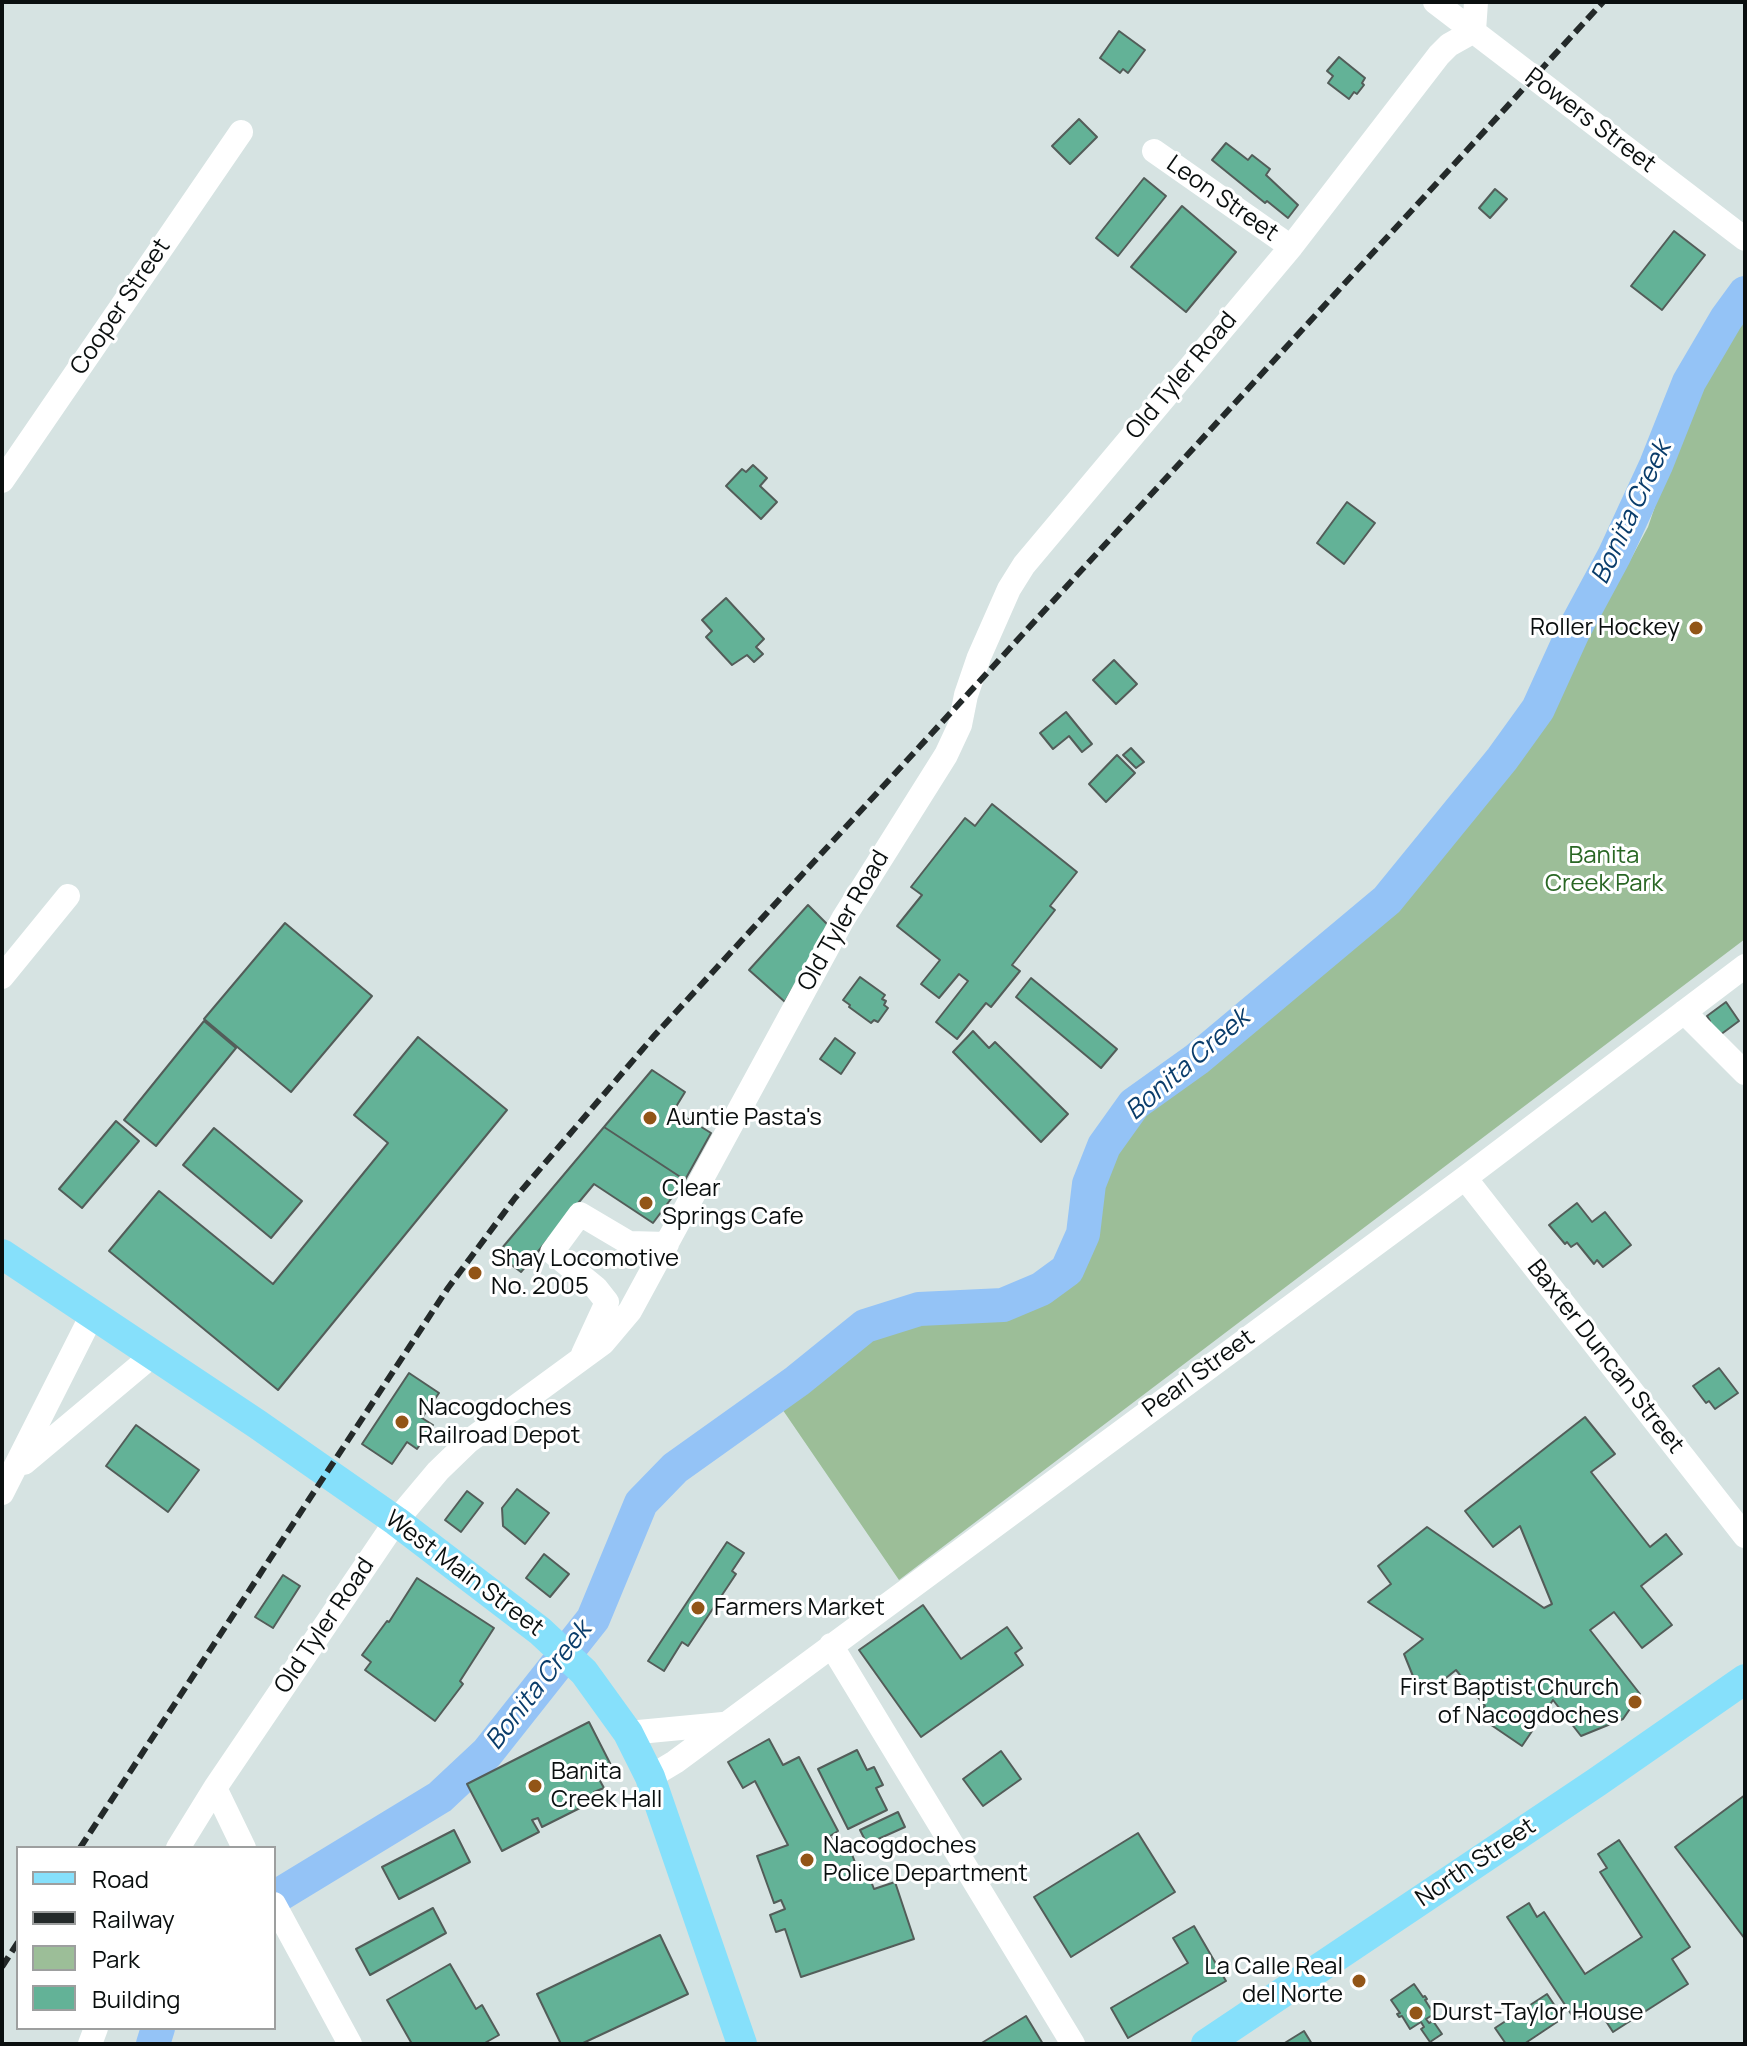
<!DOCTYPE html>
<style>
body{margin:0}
#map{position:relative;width:1747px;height:2046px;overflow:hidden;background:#d6e3e2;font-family:Manrope,sans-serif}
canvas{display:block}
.frame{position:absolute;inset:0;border:4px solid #0a0f0f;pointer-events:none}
.legend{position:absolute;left:16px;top:1846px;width:260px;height:184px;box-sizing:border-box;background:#fff;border:2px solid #9d9f9f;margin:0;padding:10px 14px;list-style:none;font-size:24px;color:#0a0f0f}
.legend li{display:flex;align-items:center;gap:16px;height:40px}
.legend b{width:40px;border:2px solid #9d9f9f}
</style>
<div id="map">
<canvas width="1747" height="2046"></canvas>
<div class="frame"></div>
<ul class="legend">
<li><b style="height:10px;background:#86e0fb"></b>Road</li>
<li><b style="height:10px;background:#242a2a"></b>Railway</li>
<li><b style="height:22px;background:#9cbe98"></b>Park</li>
<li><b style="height:22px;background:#63b297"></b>Building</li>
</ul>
</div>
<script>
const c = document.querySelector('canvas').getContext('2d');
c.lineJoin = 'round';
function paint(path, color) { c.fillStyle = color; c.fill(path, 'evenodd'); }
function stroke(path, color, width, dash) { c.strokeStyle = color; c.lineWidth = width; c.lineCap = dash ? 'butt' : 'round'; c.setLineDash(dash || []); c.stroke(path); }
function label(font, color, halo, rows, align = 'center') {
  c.font = font + ' Manrope,sans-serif'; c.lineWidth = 6; c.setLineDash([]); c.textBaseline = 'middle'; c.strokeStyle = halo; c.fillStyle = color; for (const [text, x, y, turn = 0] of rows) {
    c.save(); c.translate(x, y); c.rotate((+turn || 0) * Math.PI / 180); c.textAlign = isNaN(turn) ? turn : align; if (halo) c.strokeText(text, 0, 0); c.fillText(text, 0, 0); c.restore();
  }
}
const green = new Path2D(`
 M1745,316V939L899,1580L778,1403L868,1328L920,1312L1003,1310L1043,1294L1071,1273L1089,1235L1097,1183L1110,1151L1140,1111L1394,907L1488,787L1546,708L1578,637L1619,581L1648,527L1695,388L1726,338Z`);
const river = new Path2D(`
 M274,1898L440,1797L487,1753L593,1619L641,1503L675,1468L797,1381L865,1326L919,1309L1003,1305L1041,1289L1067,1270L1083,1234L1089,1184L1104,1146L1134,1104L1197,1059L1387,900L1502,759L1538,709L1573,632L1614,556L1656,465L1689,382L1726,319L1745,293
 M153,2044L158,2028`);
const building = new Path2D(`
 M1119,31L1145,50L1128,73L1123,69L1120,73L1100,58Z
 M1339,57L1365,78L1362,83L1364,85L1357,94L1354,92L1349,99L1328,83L1333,76L1327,71Z
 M1079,119L1097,137L1070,164L1052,146Z
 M1226,143L1248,160L1252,155L1270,169L1266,175L1298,205L1288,218L1267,201L1265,203L1212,160Z
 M1144,178L1166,196L1118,256L1096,238Z
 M1495,189L1507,199L1490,218L1479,208Z
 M1182,206L1236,252L1186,312L1131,267Z
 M1674,231L1705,255L1662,310L1631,286Z
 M753,465L767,478L760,486L777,502L761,519L726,486L742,469L746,472Z
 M1347,502L1375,523L1344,564L1317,543Z
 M726,598L764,639L756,647L763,654L754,662L747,655L732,665L706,637L712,631L702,620Z
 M1114,660L1137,684L1116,704L1093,680Z
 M1066,712L1092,744L1082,752L1069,736L1053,749L1040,733Z
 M1131,748L1144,762L1136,768L1123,755Z
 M1117,755L1135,773L1106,802L1089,784Z
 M992,804L1077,872L1050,906L1055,910L1012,965L1020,971L991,1007L986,1003L957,1039L936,1022L968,981L959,974L939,998L921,984L940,960L897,926L922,895L911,887L965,818L975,826Z
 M808,905L829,926L785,1002L749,970Z
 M285,923L372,996L291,1092L204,1019Z
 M860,977L885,995L882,999L886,1001L884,1005L888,1008L878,1022L874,1020L871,1023L849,1007L850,1005L843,1000Z
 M1031,978L1117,1049L1101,1068L1016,997Z
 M1726,1002L1739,1021L1720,1035L1707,1023L1710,1021L1707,1016Z
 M204,1021L236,1048L156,1146L124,1120Z
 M973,1031L989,1048L995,1042L1068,1114L1041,1142L953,1052Z
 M418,1037L507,1110L278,1390L109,1251L159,1191L273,1284L388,1143L354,1115Z
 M835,1038L855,1053L841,1074L820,1059Z
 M652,1070L685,1092L674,1110L711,1133L685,1180L604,1127Z
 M116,1121L139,1141L82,1208L59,1189Z
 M604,1127L685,1180L653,1223L594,1184L521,1272L497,1254Z
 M214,1128L302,1201L271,1238L183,1165Z
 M1577,1203L1592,1222L1605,1212L1631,1245L1603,1267L1597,1260L1594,1264L1577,1243L1571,1247L1567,1242L1565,1244L1549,1225Z
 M1719,1368L1738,1393L1715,1409L1709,1401L1706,1403L1693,1386Z
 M409,1373L439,1393L422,1418L433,1425L417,1449L407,1442L392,1464L362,1444Z
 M1585,1417L1615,1454L1591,1472L1650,1547L1666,1534L1682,1554L1641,1586L1672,1625L1642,1648L1614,1612L1590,1630L1640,1694L1623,1719L1581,1736L1553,1700L1522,1746L1475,1714L1485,1706L1456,1670L1427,1693L1417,1686L1404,1654L1423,1639L1368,1602L1391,1584L1378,1566L1427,1527L1544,1608L1552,1604L1520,1526L1493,1547L1465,1511Z
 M136,1425L199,1470L168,1512L106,1466Z
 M517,1489L549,1513L525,1544L503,1526L502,1508Z
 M467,1491L483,1503L461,1532L445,1520Z
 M727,1542L744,1553L732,1571L736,1574L688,1646L682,1642L664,1671L648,1661Z
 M544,1554L569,1574L550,1597L526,1578Z
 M283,1575L300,1586L273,1628L255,1617Z
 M417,1578L494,1628L460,1681L463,1684L435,1721L365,1670L371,1662L362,1655L387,1621L389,1622Z
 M923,1605L961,1659L1007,1627L1022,1648L1015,1653L1023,1665L921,1737L859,1650Z
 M589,1722L614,1771L599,1779L604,1788L594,1792L598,1799L542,1827L538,1818L532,1820L539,1832L502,1851L467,1784Z
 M769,1739L783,1765L799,1757L838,1831L830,1836L838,1853L850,1849L856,1865L848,1867L852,1876L867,1871L874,1889L895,1882L914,1939L801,1977L785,1929L776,1932L770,1915L785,1909L781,1900L774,1903L757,1856L788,1845L755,1781L743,1788L728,1762Z
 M857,1750L867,1770L874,1767L883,1785L876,1788L887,1810L848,1829L818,1769Z
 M1001,1751L1021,1779L983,1806L963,1779Z
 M1745,1795V1939L1675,1847Z
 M898,1812L905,1827L867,1844L860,1830Z
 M454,1830L470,1862L399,1899L382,1867Z
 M1138,1833L1175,1892L1071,1957L1034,1897Z
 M1619,1840L1690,1947L1672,1959L1688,1984L1613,2032L1596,2006L1575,2020L1507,1917L1529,1903L1537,1917L1544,1912L1585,1974L1642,1937L1600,1872L1607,1868L1598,1854Z
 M433,1908L446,1933L370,1975L356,1949Z
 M1194,1926L1226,1981L1128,2038L1111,2008L1188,1963L1173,1938Z
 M660,1935L688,1994L581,2044H561L537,1994Z
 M450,1964L476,2009L482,2005L499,2035L483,2044H412L387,2000Z
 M1414,1984L1423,1997L1425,1996L1427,1999L1425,2000L1434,2014L1426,2019L1429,2023L1433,2021L1442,2034L1430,2042L1421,2029L1424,2027L1421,2022L1410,2029L1402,2016L1399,2017L1397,2014L1400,2013L1391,2000Z
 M1547,1994L1563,2018L1524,2044H1506L1495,2028Z
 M1026,2016L1043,2044H980Z
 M1304,2031L1312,2044H1283Z`);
const minor = new Path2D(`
 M1435,2L1745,239
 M1474,31L1476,2
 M1154,151L1291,247
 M2,481L241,132
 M2,977L68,896
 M1684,1012L1745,1073
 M1465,1178L1745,1536
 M583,1354L607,1302L596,1288L552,1252L580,1214L629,1243L667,1244
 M24,1463L154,1354
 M2,1493L93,1313
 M831,1645L1073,2044
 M628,1733L723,1724
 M650,1777L675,1762L1465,1178L1745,966
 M178,1848L215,1788
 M244,1848L215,1788L396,1521L438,1471L469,1441L603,1343L630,1311L843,919L946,755L960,725L966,695L979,657L1009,589L1024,565L1291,247L1439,55L1449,45L1474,31
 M274,1904L350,2044
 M90,2044L96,2028`);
const major = new Path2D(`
 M2,1254L257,1424L396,1521L540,1631L584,1672L628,1733L650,1777L742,2044
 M1206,2044L1597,1782L1745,1679`);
const rail = new Path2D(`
 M80,1848L448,1288L515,1198L654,1036L1603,2
 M2,1967L18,1942`);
const markers = [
 [1696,628,8,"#925517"],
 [650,1118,8,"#925517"],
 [646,1203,8,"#925517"],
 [475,1273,8,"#925517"],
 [402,1422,8,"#925517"],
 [698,1608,8,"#925517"],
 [1635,1702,8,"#925517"],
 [535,1786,8,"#925517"],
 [807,1860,8,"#925517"],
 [1359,1981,8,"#925517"],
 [1416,2013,8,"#925517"]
];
const streetNames = [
 ["Powers Street",1590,121,37],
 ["Leon Street",1222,199,35],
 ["Cooper Street",121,307,-56],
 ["Old Tyler Road",1182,376,-50],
 ["Old Tyler Road",844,921,-60],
 ["Baxter Duncan Street",1605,1357,52],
 ["Pearl Street",1199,1374,-36],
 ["West Main Street",464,1574,37],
 ["Old Tyler Road",325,1626,-56],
 ["North Street",1476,1863,-34]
];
const poiNames = [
 ["Roller Hockey",1680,628,"right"],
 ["Auntie Pasta's",666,1118],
 ["Clear",662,1189],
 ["Springs Cafe",662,1217],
 ["Shay Locomotive",491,1259],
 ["No. 2005",491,1287],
 ["Nacogdoches",418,1408],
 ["Railroad Depot",418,1436],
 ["Farmers Market",714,1608],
 ["First Baptist Church",1619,1688,"right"],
 ["of Nacogdoches",1619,1716,"right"],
 ["Banita",551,1772],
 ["Creek Hall",551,1800],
 ["Nacogdoches",823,1846],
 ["Police Department",823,1874],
 ["La Calle Real",1343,1967,"right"],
 ["del Norte",1343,1995,"right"],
 ["Durst-Taylor House",1432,2013]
];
const parkNames = [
 ["Banita",1604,856],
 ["Creek Park",1604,884]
];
const waterNames = [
 ["Bonita Creek",1632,513,-65],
 ["Bonita Creek",1188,1065,-41],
 ["Bonita Creek",539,1686,-52]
];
paint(green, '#9cbe98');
stroke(river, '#94c3f6', 34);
paint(building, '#63b297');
stroke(building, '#535d59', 2);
stroke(minor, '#fff', 24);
stroke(major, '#86e0fb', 30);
stroke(rail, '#242a2a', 6, [12, 6]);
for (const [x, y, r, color] of markers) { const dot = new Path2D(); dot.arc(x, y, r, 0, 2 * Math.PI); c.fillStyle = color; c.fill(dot); stroke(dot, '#fff', 3); }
label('24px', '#0a0f0f', '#fff', streetNames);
label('24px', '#0a0f0f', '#fff', poiNames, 'left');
label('24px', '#296724', '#fff', parkNames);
label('italic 26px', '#0a3d6b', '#fff', waterNames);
</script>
